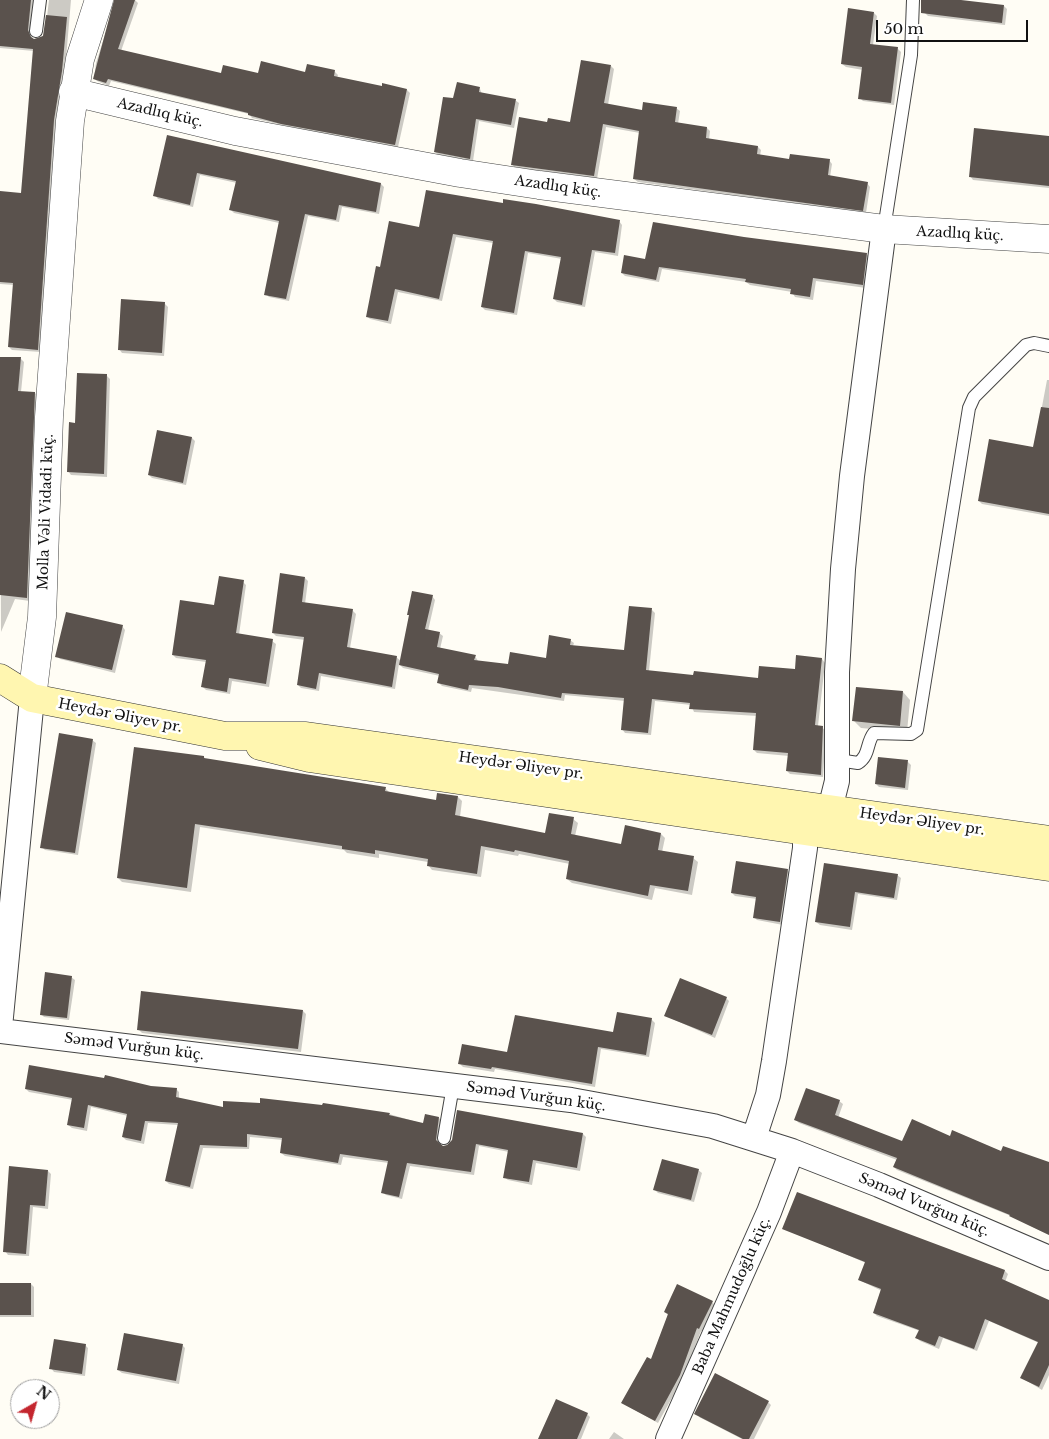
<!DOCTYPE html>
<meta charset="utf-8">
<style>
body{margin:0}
#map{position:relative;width:1049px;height:1439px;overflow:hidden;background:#fffdf5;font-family:"Libre Baskerville",serif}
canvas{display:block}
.north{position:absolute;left:10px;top:1379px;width:50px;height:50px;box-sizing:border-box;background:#fff;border:1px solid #a0a0a0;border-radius:50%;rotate:38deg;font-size:14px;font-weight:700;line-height:20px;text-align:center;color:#111}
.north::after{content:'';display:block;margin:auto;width:18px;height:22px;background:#c4262e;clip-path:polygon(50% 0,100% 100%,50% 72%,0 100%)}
.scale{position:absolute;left:876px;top:20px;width:152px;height:22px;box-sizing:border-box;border:2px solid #111;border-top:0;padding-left:6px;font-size:15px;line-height:18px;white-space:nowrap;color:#111;-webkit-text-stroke:4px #fff;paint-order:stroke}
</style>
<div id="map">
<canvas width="1049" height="1439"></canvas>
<div class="north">N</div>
<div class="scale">50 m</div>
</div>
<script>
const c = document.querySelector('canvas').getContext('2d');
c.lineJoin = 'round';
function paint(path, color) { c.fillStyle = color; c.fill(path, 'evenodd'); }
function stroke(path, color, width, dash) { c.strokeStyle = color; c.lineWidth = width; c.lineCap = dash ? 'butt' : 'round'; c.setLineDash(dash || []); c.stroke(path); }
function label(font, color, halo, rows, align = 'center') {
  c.font = font + ' "Libre Baskerville",serif'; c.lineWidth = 5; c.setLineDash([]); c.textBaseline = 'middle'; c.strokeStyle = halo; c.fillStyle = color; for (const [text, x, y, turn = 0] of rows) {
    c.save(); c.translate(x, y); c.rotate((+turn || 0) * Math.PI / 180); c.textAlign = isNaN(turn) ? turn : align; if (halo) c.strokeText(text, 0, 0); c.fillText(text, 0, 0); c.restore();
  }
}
const shadow = new Path2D(`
 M0,0H37L31,35L33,39H40L45,33L49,0H71L41,352L12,350L9,347L14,285L0,284V192L22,194L34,51L0,48Z
 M116,0H135L138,3L121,51L222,75L334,71L338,75L337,78L382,88L407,90L410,93L398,147L295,128L252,118L249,114L111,81L109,86L97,81L94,78L96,63Z
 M926,0H951L1004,6L1007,9L1005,25L928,16L925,13Z
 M874,13L877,16L873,45L897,48L901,52L894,105L863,101L860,98L863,70L846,67L842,64Z
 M611,66L614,69L608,105L643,111L676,108L680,111L678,124L707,128L710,131L709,140L758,147L761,150L760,156L790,160H829L832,164L830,177L867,183L870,187L866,213L638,182L634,179L640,133L606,127L597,179L515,168L512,164L548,124L571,123Z
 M480,89L482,94L515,100L519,103L514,128L479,121L473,161L438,155L435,152Z
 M168,137L381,184L384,187L379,214L342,207L339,222L308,216L289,301L269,297L266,294L279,223L234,213L231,210L237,183L200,175L193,207L158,199L155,195Z
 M1049,137V188L973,180L970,176Z
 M619,221L622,225L618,256L595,252L585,307L557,302L554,299L562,259L528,253L517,315L485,310L482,307L493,243L456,237L442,301L398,292L391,324L370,319L367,316L381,268L420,229Z
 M866,254L870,257L866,288L816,281L813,300L795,297L792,292L750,285L746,282L662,269L659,282L625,276L622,273L646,260Z
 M164,303L168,307L164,356L122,353L119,349Z
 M0,358H20L24,362L21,392L35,393L38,396L30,601L15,599L1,632Z
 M107,376L110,379L107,477L71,475L68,471L76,424Z
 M1047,380H1049V516L982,504L979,501L1034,449Z
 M158,431L192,438L195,441L186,485L152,478L149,475Z
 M305,578L308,581L305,604L352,610L356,614L350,648L396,657L401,661L410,617L408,614L432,596L435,600L428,631L439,633L443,636L440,649L475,656L478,661L509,666L547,659L570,640L574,643L573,646L626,651L652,610L655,613L649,671L694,677L759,679L796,670L797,656L822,659L825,663L818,726L826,730L823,777L790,774L787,771L789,756L757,753L754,750L757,716L694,712L691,705L655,701L651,735L625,733L622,729L625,701L565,695L564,701L472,688L471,692L442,686L439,683L440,676L403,668L399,664L395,689L321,676L319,691L301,688L298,685L305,640L276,636L273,633Z
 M243,582L246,585L239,635L272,641L276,644L269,687L232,681L230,694L206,690L203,687L206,662L176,658L173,655L215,607Z
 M122,626L125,630L115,673L60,659L57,656Z
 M903,692L910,700L907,732L861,728L854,721Z
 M92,740L96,743L78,855L45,850L42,847Z
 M204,757L206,760L385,788L390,793L437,801L458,797L462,801L460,817L546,834L573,819L578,823L575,836L622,846L661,834L665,838L662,852L693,858L698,862L692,895L655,888L652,900L572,883L567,879L570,864L519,854L518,856L485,850L481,877L432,870L428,865V862L379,854V858L347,853L344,850L200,827L191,892L122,882L118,878Z
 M879,758L908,762L911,765L908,790L879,787L876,784Z
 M825,864L897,875L901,878L897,900L858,894L852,930L820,925L816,922Z
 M787,870L791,874L783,925L757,920L754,917L757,899L735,896L732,893Z
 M71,977L75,980L69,1020L44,1017L41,1014Z
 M726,998L729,1001L715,1038L666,1016Z
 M303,1011L306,1014L301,1052L142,1033L138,1029Z
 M651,1019L655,1023L649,1057L601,1049L595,1087L495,1069L494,1072L463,1067L460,1064L614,1033Z
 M150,1087L176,1089L179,1092V1099L224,1109L389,1114L424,1124L439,1118L442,1121L439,1144L443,1147L583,1134L586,1137L580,1171L536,1163L532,1185L508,1180L504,1177L509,1152L479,1146L474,1175L410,1166L402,1199L386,1195L382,1192L389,1163L343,1157L341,1165L285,1156L281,1153L283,1140L250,1137L249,1149L203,1148L193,1189L169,1184L166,1181L178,1125L148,1123L144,1144L126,1140L123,1137L128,1116L91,1107L87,1131L72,1128L68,1125L73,1100L29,1092L26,1089Z
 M839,1101L843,1104L838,1118L903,1143L950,1138L1049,1164V1235L1011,1216L897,1170L894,1167L897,1160L799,1123L796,1120Z
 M698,1170L702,1173L694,1202L658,1193L655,1190Z
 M48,1171L51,1174L48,1209L33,1207L29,1256L8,1255L5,1251Z
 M798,1193L1005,1271L1008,1274L1005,1282L1049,1301V1375L1042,1390L1022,1378L1039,1343L989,1321L977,1351L943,1338L939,1349L920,1341L917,1338L920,1331L877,1316L874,1313L882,1291L859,1280L866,1263L784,1228Z
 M0,1284H31L34,1287V1317H0Z
 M712,1302L715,1305L703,1332L701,1331L683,1378L658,1423L626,1405L651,1361L668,1315L665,1312Z
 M85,1345L88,1348L85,1376L54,1372L51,1368Z
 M182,1345L185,1348L179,1384L122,1373L118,1370Z
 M768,1402L771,1405L754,1439H742L699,1417Z
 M587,1414L590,1417L581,1439H542Z
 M614,1432L624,1439H609Z`);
const building = new Path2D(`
 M0,0H31L28,30L31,37L34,39L43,36L46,15L67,17L62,71L54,120L38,350L8,347L13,283L0,282V191L21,193L33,49L0,46Z
 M114,0H135L118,49L221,73L223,65L258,73L261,61L305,72L307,64L335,70L334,76L382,86V83L407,89L395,145L281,124L248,115V113L108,79L106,83L93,79Z
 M921,0H961L1004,5L1002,23L921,13Z
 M848,8L874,12L870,44L898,47L891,103L858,99L862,67L841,64Z
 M581,60L611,65L604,103L642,110L643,102L677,107L675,122L707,127L706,138L758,146L757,154L789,159L790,154L830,159L828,175L868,182L863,211L633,179L639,131L603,124L594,176L511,165L519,117L547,122L548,118L570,122Z
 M457,82L480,87L479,92L516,99L511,125L476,119L470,159L434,152L443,97L453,98Z
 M974,128L1049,136V186L969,177Z
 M167,135L381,183L376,212L339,205L336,220L305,214L286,299L264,295L279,221L229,210L236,181L197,173L190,205L153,196Z
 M426,190L503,203V199L536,204L620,220L615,253L592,250L582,305L553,299L561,257L525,251L514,313L481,307L493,241L453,234L439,299L395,289L388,321L366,317L376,266L380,267L389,221L419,227Z
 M653,222L744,237L867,253L863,285L813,278L810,297L790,294L791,289L745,282L746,279L659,267L656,280L621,273L624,255L645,259Z
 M121,299L165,302L162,353L118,350Z
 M0,357H21L18,391L35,392L27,598L0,595Z
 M77,373L107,374L104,474L67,472L69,422L75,423Z
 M1041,407L1049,408V514L978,501L989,439L1033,447Z
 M157,430L192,437L183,483L148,475Z
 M280,573L305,577L302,602L353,609L347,647L397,656L392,687L319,673L316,689L297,685L304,637L272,633Z
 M219,576L244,580L236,633L273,639L266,684L229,678L227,692L201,687L206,660L172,655L180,600L214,605Z
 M412,591L433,595L425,629L440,632L437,647L476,655L474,660L508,664L510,652L546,658L549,635L571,639L570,645L624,650L629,606L652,608L646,670L693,675L694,671L758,678L759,666L795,669L796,655L822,658L815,725L823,726L821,775L786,771L788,753L753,750L756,713L689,709L690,703L652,699L648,733L621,730L624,698L562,693L561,698L498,687L469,685L468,690L437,683L439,674L399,665L409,615H407Z
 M66,612L123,625L112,670L55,657Z
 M856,687L903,691L900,726L852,721Z
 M59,733L93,739L75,853L40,848Z
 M134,747L204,756V758L386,787L385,791L436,800L437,793L458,796L455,815L545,833L549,813L574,817L571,834L621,844L625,825L661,833L658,850L694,856L688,891L650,885L648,896L566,879L569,861L515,850L514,852L481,846L477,874L427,866L428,859L375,850V854L342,849V846L195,824L187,888L117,878Z
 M878,757L908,760L905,788L875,784Z
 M736,861L788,869L780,922L753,918L756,897L731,893Z
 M824,863L898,874L894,898L855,892L850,927L815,922Z
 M45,972L72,976L67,1018L40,1015Z
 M680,978L727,997L712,1035L664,1016Z
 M141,991L303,1010L298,1049L137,1030Z
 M617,1012L652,1018L646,1055L598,1047L592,1084L492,1067L491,1069L458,1064L462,1044L507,1052L515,1015L613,1032Z
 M29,1065L104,1078L105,1075L151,1086L177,1088L176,1097L223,1107V1101L260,1103V1098L322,1105L323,1103L390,1113L389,1115L423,1123L425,1114L439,1117L436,1140L443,1146L447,1145L452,1140L457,1110L583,1133L577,1168L533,1160L529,1182L503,1178L508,1150L476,1144L471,1172L407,1163L399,1197L381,1193L388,1161L340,1154L338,1163L280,1153L282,1138L247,1134V1147L200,1145L190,1187L165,1181L178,1123L145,1121L141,1141L122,1137L127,1114L88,1105L84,1128L67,1125L72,1098L25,1089Z
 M806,1088L840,1100L835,1115L902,1141L912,1119L950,1136L952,1130L1001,1151L1003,1146L1049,1162V1235L1009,1216L1010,1215L893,1167L897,1158L794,1120Z
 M662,1159L699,1169L691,1200L653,1190Z
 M9,1166L48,1170L45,1206L30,1205L26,1254L3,1252Z
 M797,1192L1005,1270L1002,1279L1049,1300V1365L1039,1387L1020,1378L1038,1342L985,1319L974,1349L939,1336L935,1346L915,1338L919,1330L873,1313L881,1289L858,1280L865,1262L782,1229Z
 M0,1283H31V1315H0Z
 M677,1284L713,1301L699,1329L697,1328L680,1375L655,1421L621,1403L647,1357L651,1359L668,1314L664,1312Z
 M124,1333L183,1344L176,1381L117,1370Z
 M54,1339L86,1344L82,1374L49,1369Z
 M715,1373L769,1401L749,1439H743L694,1414Z
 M556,1399L588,1413L577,1439H538Z`);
const service = new Path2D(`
 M36,31L40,0
 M884,229L911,55L913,0
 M838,760L858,763C870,755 866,743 874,733L911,734L917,730L969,408L974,397L1026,345L1034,343L1049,346
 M444,1138L453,1086`);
const minor = new Path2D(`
 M830,809L837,781V672L843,569L852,476L884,229
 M0,1027L32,698
 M0,1031L571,1100L713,1126L792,1151L879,1185L1049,1258
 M754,1138L768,1095L774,1061L805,848V831
 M668,1439L769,1212L792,1151`);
const tertiary = new Path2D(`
 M73,92L235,131L460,173L539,185L884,229L1049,239
 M32,698L42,617L49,417L70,121L80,59L99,0`);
const secondary = new Path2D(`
 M0,678L32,698L225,736H306L1049,840
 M260,746L309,758L1049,867`);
const streetNames = [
 ["Azadlıq küç.",160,113,13],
 ["Azadlıq küç.",558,187,8],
 ["Azadlıq küç.",960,234,3],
 ["Molla Vəli Vidadi küç.",46,512,-88],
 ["Heydər Əliyev pr.",120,716,11],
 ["Heydər Əliyev pr.",521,766,8],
 ["Heydər Əliyev pr.",922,822,8],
 ["Səməd Vurğun küç.",134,1047,7],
 ["Səməd Vurğun küç.",536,1097,8],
 ["Səməd Vurğun küç.",924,1205,23],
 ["Baba Mahmudoğlu küç.",732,1296,-66]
];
paint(shadow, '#0003');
paint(building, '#5a524d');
stroke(service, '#444', 14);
stroke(minor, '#444', 26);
stroke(tertiary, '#444', 29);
stroke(secondary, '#333', 29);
stroke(service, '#fff', 12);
stroke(minor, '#fff', 24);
stroke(tertiary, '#fff', 28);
stroke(secondary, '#fff6b0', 28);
label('14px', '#111', '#fff', streetNames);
</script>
